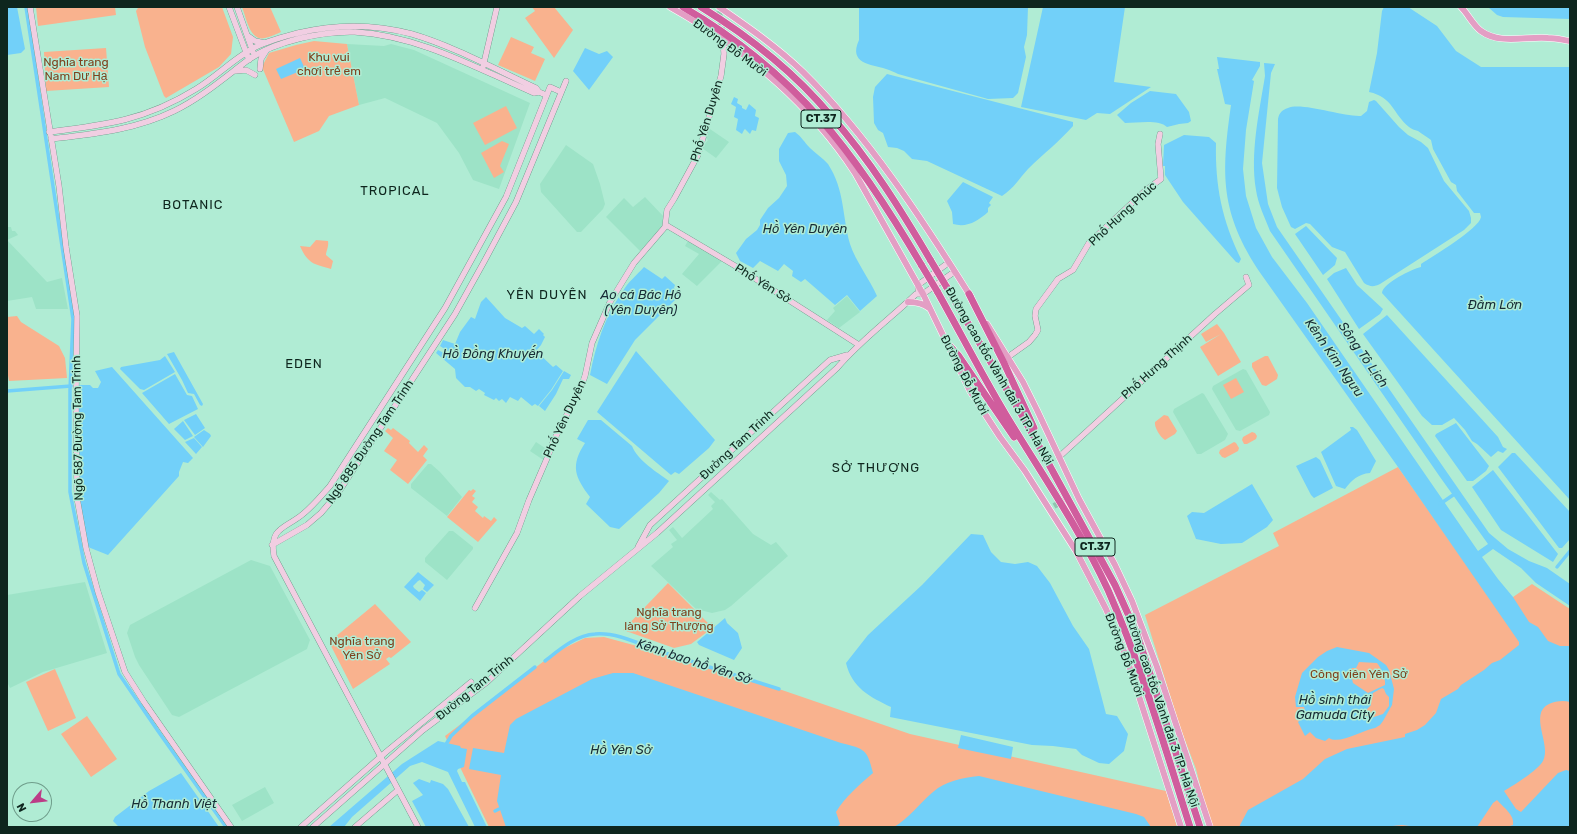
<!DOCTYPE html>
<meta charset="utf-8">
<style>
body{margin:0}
#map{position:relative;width:1577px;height:834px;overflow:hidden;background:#b0ecd4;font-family:Rubik,sans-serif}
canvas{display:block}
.frame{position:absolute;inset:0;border:8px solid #0e261e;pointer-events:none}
.north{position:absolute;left:12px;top:782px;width:40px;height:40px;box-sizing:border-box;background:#b0ecd4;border:1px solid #6f9d8b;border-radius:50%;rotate:242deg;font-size:11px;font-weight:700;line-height:16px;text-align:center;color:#0e261e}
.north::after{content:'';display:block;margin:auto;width:14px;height:18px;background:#bc3c87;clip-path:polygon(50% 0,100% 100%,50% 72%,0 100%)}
</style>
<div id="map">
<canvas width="1577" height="834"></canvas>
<div class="frame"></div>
<div class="north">N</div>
</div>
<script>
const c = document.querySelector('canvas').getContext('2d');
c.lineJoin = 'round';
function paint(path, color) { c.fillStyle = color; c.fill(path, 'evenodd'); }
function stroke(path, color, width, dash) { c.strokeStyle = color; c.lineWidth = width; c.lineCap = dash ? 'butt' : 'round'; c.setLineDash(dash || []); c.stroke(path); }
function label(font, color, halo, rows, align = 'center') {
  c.font = font + ' Rubik,sans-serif'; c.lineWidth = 3; c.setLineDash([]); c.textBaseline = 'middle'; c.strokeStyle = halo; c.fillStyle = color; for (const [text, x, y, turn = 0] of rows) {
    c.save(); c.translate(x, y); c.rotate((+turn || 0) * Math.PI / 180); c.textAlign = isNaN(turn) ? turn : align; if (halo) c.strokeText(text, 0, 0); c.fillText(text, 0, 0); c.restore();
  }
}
const built = new Path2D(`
 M347,44L384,46L391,44L414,50L530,103L499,189L473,180L459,153L437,123L385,98L359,105Z
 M707,127L729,142L716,158L702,148L703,143L705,144L708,140L704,137Z
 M566,145L593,164L600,184L605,204L603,209L581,232H577L541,192L540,184Z
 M645,197L664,217L663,227L640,251L606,217L624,198L633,207Z
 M7,227H11L12,231H15L18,235L7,240L47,282L62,278L68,309H36L32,297L7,301Z
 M689,239L723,260L697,286L682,274L699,254L685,246Z
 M847,296L860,312L839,328L827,320L835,311L833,308Z
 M1243,369L1246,370L1270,412L1269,415L1240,431L1236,430L1212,389L1213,386Z
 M1202,393L1204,394L1228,434L1225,440L1201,454H1197L1173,412L1174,409Z
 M536,442L548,450L545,461L530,451Z
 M428,464H431L440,472L462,497L447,516L411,488V484Z
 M711,492L720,500L722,499L753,534L771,545L776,542L788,556L731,606L725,610L712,613L696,609L651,566L673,547L671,544L677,540L669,530L673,527L682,538L713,509L711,506L715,502L708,495Z
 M449,531H453L473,547V549L447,580L425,562V558Z
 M251,560L270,566L310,640L307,649L179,717L172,715L139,665L135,657L127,633L130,625Z
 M85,582L107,653L43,672L10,688L7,682V595Z
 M265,787L274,803L242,821L232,805Z`);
const green = new Path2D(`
 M36,7H115L116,15L38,26Z
 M145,7H222L233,37L231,54L219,67L166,98L164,96L145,47L136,11L138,8Z
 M242,7H270L281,32C276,34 270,37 265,38C250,42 246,17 242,7Z
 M532,7H554L573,30L554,58L525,18L535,11Z
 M511,37L534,47L531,53L545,59L535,81L498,65Z
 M314,41L347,44L359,105L329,116L319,131L294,142L262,67L269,53L296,45Z
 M106,48L109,87L46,91L44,52Z
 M506,106L517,128L485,145L473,123Z
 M502,141L509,144L500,166L504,172L494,178L481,153Z
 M316,240L328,241C329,247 326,251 326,255L333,261L331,269C314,264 308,264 300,246L310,247Z
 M17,316L21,322L59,346L65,358L67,378L9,381L7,370V317Z
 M1217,324L1224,333L1241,362L1218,376L1200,347L1221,334L1206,342L1201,334Z
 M1265,356H1268L1278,375L1277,379L1266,386L1262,385L1252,367V363Z
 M1236,378L1244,392L1231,399L1223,385Z
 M1164,415L1168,416L1177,431L1175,434L1165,440C1160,437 1154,427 1155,422Z
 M388,428L391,430L393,428L410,441L409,443L418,452L424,445L428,449L423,456L427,460L408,484L390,470L397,460L384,451L393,438L385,431Z
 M1252,432L1255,433L1257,436L1256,439L1247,444H1244L1242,440L1243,437Z
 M1234,442L1236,443L1239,448L1238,451L1225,458L1222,457L1219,453L1220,450Z
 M1398,467L1497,608L1532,584L1570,609V827H1213L1205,805L1196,769L1180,727L1145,615L1279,546L1273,533Z
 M473,489L476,491L472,496L475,498L472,502L478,507L475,511L483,518L484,516L491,521L494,517L497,520L478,542L447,517L469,490L471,491Z
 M668,583L709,624L712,622L715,626L691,644L674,648L623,630Z
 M375,604L411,642L391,658L389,657L386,659L390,664L353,689L329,642Z
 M604,637L670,655L779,689L910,734L1166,791L1177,827H489L445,736L556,652L585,638Z
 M55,669L76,718L48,731L26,682Z
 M87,716L117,759L91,777L61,734Z`);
const water = new Path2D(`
 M7,7H17L25,49L21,53L7,55Z
 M859,7H1028L1027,35L1024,47L1026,57L1018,93L1013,98L988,99L898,74C894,72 890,70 886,69C871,64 848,64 859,40Z
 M1043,7H1125L1114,82L1151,87L1110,114L1097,113L1086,120L1021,107Z
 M1384,7H1408L1437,26L1456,51L1481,67H1570V500L1382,293C1383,283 1412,269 1421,267V264C1433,256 1479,229 1481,217L1480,213H1474L1457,191L1456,185L1451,182L1433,149L1431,140C1427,137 1422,134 1418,131C1415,130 1411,129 1409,127C1393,114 1393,97 1369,92L1377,53L1382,11Z
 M1488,7H1570V19L1503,17L1497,15Z
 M585,48L599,54L607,51L613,57L589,90L573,71Z
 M1217,57L1260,62V66L1252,80L1254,81L1246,130L1243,169L1246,196L1256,228L1272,257L1307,303L1478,551L1488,544L1440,477L1270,231C1265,218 1258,204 1256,190C1250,153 1259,113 1265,76L1264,63L1275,64L1271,73L1262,163L1268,204L1277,227L1489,533L1508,549L1529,561L1547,568L1570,584V606L1536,583L1521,568L1493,549L1482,557L1498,579L1513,597L1529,622L1538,627L1548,641L1560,646H1570V702C1564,700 1555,701 1549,704C1528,714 1552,745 1543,761C1537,771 1514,785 1504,791L1516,809L1521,812L1558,773L1566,770L1570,771V827H1507L1513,825C1515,815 1503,807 1497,800L1493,803L1477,827H1417L1402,825L1383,827H1239L1248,810L1303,779L1325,759L1347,749L1405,737V734L1417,730L1425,725L1436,713L1441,699L1458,689L1461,685L1484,670L1492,663L1500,660L1519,645V642L1398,467L1261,274C1220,213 1221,175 1231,105L1225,104L1217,69H1219Z
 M300,58L305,69L281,79L276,69Z
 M887,74L1073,122V126C1059,142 1043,154 1028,169C1018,180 1015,187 1002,196L927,161L912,159L904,151L897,148L888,147L883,133L878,130L874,123L873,97L875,87Z
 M1150,91L1176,94L1189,112L1191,121L1188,123L1179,124L1167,127C1159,119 1137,123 1125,123L1117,115L1131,103Z
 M734,97L738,99L737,103L742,106V108L746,110L749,104L756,110L755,116L759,118L756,131L752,130L750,134L745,129L744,130L742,134L736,130L738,119L734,117L736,107L731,104Z
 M1374,100L1376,101L1399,127L1408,135L1421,142L1428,148L1444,181L1469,211L1471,218V223L1464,230L1380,284C1374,287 1370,287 1364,283L1345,252L1332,247L1310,224L1306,223L1295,229L1291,227L1282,207L1277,188L1278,119C1279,113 1282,110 1288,108C1302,102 1343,117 1361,116L1367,111L1369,102Z
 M795,132C802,137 804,142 810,148C815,153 823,158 828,164C845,190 842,216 850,244C856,262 869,278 877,296L860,311L847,295L835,305L805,279L801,282L792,276L793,271L784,264L778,271L760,261L753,268L740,261L736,253L746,239L757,230L760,225V220L768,208L779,198L787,186L786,175L779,161V149L788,133Z
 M1184,135L1209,137L1216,143C1215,186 1222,220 1241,259L1239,263L1236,262L1183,202L1165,175V166H1163L1164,145Z
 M963,182L993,197L989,203L991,205L988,208V212C978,221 967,228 953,224L952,212L947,201Z
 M1306,226L1337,258L1335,265L1323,275L1295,234Z
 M644,267L662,279L665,276L675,285L674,288L680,295L635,340L607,384L590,375C596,344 605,316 623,291C628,282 637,275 644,267Z
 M1346,268L1357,285L1383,309L1380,314L1359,329L1327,279L1334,273Z
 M486,297L505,318L522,328L525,326L534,334L539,329L544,334L543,335L545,337L541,345L536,351L553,367L556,365L563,371L551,390L538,406L535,404L532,406L521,397L518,401L510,397L506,403L502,399L499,401L496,398L494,400L484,395L485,393L479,389L476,391L470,387H465L456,378L455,369L436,353L438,350L450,356L451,353L440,346L443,340L455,344L460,332L471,317L475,319L481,302Z
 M1387,315L1498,437L1503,447L1507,449L1503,453L1498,451L1491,457L1477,444L1472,441L1465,430L1454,418L1442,425H1432L1422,416L1363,334Z
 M636,351L715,440L709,448L679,474L675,472L671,475L597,412Z
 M174,352L203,404L202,406L200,405L194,394L188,393L182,380L167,354Z
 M165,356L175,372L144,390L140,389L120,369L121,367L160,360Z
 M112,367L193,458L188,463L183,462L179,472V476L108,555L88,547L79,500V385H90L93,388H98L101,382L95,371Z
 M564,371L571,375L569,379H563L556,394L545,411L539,406L552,390Z
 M175,374L187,395L192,396L198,409L169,424L142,393Z
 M196,414L205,428L195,435L184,420Z
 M588,420H601L632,446C638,461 657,472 669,481L659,493L619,529L610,527L586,504L590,497C575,477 570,466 585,443L577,439Z
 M183,421L193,436L185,440L174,429Z
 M1456,423L1489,466L1486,471L1473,481H1467L1435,436L1436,434Z
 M1350,427H1353L1357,430L1376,461L1370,473C1358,474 1352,480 1345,489L1336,486L1321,452L1351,430Z
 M204,430L210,434L211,436L203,447L194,437Z
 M194,438L202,447L196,454L185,442Z
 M1512,453H1515L1570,512V539L1562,548H1559L1498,467Z
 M1316,457L1320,460L1333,488L1314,498L1311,495L1296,466Z
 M1493,470L1558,554L1553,562L1501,530L1472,487Z
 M1252,484L1273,520L1267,527L1242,543L1221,544L1196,539L1187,516L1192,512L1204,513Z
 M971,534L983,535L991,552L1001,562L1015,564L1028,562L1037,566L1050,583L1073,626L1089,649L1106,714L1117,716L1128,734L1124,751L1109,764L1099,763L1082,755L1076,749L1053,746L1032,745L890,717L891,707C870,697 852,688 846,663L868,635L922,585Z
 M418,572L434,585L427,592L423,589L425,585L420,580L418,581L413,586L414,588L419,592L422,590L426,593L420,601L404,587Z
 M725,618L727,623L738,633L742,648L734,660L699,645L697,642Z
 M1337,647L1369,653L1386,665L1389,670L1394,689L1392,705L1383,721L1380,725L1375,728C1363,730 1339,745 1329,738L1325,741L1316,738L1310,732L1305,736L1298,722L1306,715L1304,707H1296L1295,697L1302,673L1318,657L1327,651ZM1359,662L1377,663C1381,668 1386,678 1385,685L1368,693L1353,683L1350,671L1352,668H1356ZM1382,688L1384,689L1386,694L1389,697V706L1383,714L1371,718L1365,715L1364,712L1371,705L1370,702L1373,693Z
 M613,673H633L841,743C865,749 867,749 873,773C859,785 845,797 836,812L840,824L837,827H506L497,801L501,775L469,769L473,748L504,753L510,725L516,719L592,679Z
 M961,735L1013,747L1011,759L958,748Z
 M438,741L460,746L461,748L467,749L464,767L458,769L457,771L462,782H465L487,827H475L448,772L422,762L410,766L352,817L344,827H329L402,764Z
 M181,773L219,827H119L113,821L115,817L149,791Z
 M979,776L1136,814L1144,817L1151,827H894C909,818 919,804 933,792C945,781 962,778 979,776Z
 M419,779L430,783L431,780L443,784L448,789L469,827H426L412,801L423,795L413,783Z`);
const canal = new Path2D(`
 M26,7L73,319L70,390V492L84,563L119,674L158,731L226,827
 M7,391L71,386
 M1440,504L1456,493
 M1557,567L1570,551
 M545,661C559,650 576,635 595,634C619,632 643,646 665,653C703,665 741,677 779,689
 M445,746L451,736L472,716L535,667
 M495,811L499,809`);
const secondaryTunnel = new Path2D(`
 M719,11L723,33`);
const primaryTunnel = new Path2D(`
 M1054,506L1070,497`);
const secondary = new Path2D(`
 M30,7L59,186L66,247L77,316L76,398L77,498L86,548L98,592L125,672L144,702L231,827
 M229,7L249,60
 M237,7L253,52
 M248,36L255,41L265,43
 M483,67L497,7
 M260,69L261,59L266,51
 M235,71L246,70L255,75
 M49,132C106,125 146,120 196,89C216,77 232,60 252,49C266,41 283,37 298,33C335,24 375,24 412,34C453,46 497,70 536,88L539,92
 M51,139C93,134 135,130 174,111C201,98 224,78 248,60C275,41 323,31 355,32C420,36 476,68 534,93L539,92L546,95
 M666,225L737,267L859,345
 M918,289V285L948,263
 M1008,357L1029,342L1035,335L1038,330L1035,316L1036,309L1058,279L1073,270L1089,243L1146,190L1161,179L1158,144L1160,134
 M1059,457L1215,314L1249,285L1246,277
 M272,545L307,525L321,513L338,493L455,314L485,260L516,202L566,81
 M638,547L650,525L808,380L830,360L847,355
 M475,608L517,533L529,500L548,456L553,442L581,387L585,376L592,343L610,302L634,263L665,227L667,210L674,199L698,155L721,76L724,54L723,37
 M301,827L386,752L471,682
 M313,827L423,730L487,682L580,596L657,533L837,368C861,340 890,319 916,294H923L954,272
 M355,827L398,790
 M418,827L274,556C269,527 285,529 303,514C313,506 321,496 330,486L445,308L506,197L550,87L561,92`);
const primary = new Path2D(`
 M670,7C743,48 809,103 855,173L923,294L970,391L1000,437L1025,471L1076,551L1106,609L1126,656L1181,827
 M719,7C748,27 777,47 803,72C868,136 922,219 971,297
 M1461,7C1468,14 1473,25 1481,31C1500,45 1527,36 1548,38C1556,38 1563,40 1570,41
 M908,302C916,302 923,303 929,308
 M987,324L1023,382L1037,410L1079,499L1115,565L1132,601L1157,667L1210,827`);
const highway = new Path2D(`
 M683,7C797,73 857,155 922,266
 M701,7C750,37 794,72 831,116C870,160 901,210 931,261
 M946,286L1023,417L1115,585L1137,634L1200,827
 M937,291C960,332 982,375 1006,415C1041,473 1080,529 1108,590C1142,667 1165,748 1190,827
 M969,294L1004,363L1034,428
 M947,343L958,355L1014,437`);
const highwayBridge = new Path2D(`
 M931,261L946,286
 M922,266L937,291`);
const shields = [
 [821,119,40],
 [1095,547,40]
];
const shieldNames = [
 ["CT.37",821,119],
 ["CT.37",1095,547]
];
const streetNames = [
 ["Đường Đỗ Mười",730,48,36],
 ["Phố Yên Duyên",707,121,-73],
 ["Phố Hưng Phúc",1123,214,-43],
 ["Phố Yên Sở",763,284,32],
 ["Phố Hưng Thịnh",1157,367,-42],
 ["Đường Đỗ Mười",964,375,62],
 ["Đường cao tốc Vành đai 3 TP. Hà Nội",999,376,60],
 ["Phố Yên Duyên",565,419,-65],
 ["Ngõ 587 Đường Tam Trinh",78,428,-91],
 ["Ngõ 885 Đường Tam Trinh",370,442,-56],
 ["Đường Tam Trinh",737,445,-43],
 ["Đường Đỗ Mười",1124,655,69],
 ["Đường Tam Trinh",475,688,-39],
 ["Đường cao tốc Vành đai 3 TP. Hà Nội",1162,711,71]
];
const parkNames = [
 ["Khu vui",329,58],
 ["chơi trẻ em",329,72],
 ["Nghĩa trang",76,63],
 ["Nam Dư Hạ",76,77],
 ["Nghĩa trang",669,613],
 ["làng Sở Thượng",669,627],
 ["Nghĩa trang",362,642],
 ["Yên Sở",362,656],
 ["Công viên Yên Sở",1359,675]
];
const neighbourhoodNames = [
 ["TROPICAL",395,191],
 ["BOTANIC",193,205],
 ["YÊN DUYÊN",547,295],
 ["EDEN",304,364],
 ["SỞ THƯỢNG",876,468]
];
const waterNames = [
 ["Hồ Yên Duyên",805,229],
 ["Ao cá Bác Hồ",641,295],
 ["(Yên Duyên)",641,310],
 ["Đầm Lớn",1495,305],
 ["Hồ Đồng Khuyến",493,354],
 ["Sông Tô Lịch",1363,355,55],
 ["Kênh Kim Ngưu",1334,358,55],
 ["Kênh bao hồ Yên Sở",694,662,18],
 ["Hồ sinh thái",1335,700],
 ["Gamuda City",1335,715],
 ["Hồ Yên Sở",621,750],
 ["Hồ Thanh Việt",174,804]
];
paint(built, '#9de3c7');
paint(green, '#f9b28e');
paint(water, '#72d0f9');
stroke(canal, '#72d0f9', 3.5);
stroke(secondaryTunnel, '#90c4b0', 5.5, [5.5, 3]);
stroke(primaryTunnel, '#90c4b0', 6, [6, 3]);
stroke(secondary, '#548e78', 6);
stroke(primary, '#fff', 7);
stroke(highway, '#fff', 8);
stroke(secondary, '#f1cee2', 5.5);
stroke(primary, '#e39ec4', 6);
stroke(highway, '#d05d9d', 7);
stroke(highwayBridge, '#fff', 8, []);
stroke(highwayBridge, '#d05d9d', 7);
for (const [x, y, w] of shields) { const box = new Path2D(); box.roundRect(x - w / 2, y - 9, w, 18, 3); c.fillStyle = '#b0ecd4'; c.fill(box); stroke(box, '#0e261e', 1); }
label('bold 11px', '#0e261e', null, shieldNames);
label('12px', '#0e261e', '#b0ecd4', streetNames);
label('12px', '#7e411d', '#b0ecd4', parkNames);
c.letterSpacing = '1px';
label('13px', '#0e261e', '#b0ecd4', neighbourhoodNames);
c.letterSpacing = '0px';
label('italic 13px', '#172c36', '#b0ecd4', waterNames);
</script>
